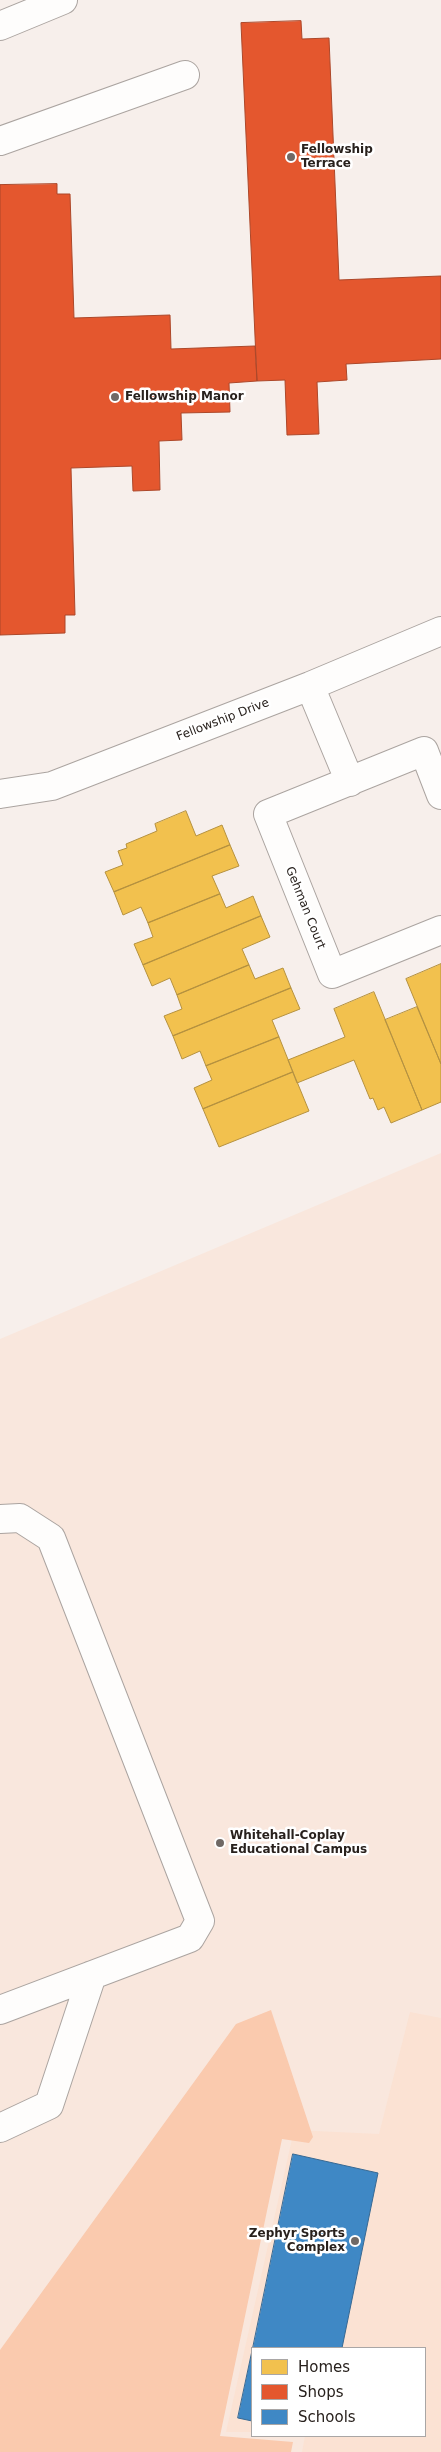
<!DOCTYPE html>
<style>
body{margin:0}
#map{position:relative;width:441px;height:2452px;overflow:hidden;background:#f7efeb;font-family:"DejaVu Sans",sans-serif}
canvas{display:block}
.legend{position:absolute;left:251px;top:2347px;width:175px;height:90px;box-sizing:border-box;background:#fff;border:1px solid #a9a6a5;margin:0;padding:6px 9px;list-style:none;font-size:15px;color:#28211d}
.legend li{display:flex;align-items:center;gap:10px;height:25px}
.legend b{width:25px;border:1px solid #a9a6a5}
</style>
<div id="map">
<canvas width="441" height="2452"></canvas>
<ul class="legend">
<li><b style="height:14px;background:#f2c14e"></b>Homes</li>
<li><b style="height:14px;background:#e4572e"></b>Shops</li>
<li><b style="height:14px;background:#3f88c5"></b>Schools</li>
</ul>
</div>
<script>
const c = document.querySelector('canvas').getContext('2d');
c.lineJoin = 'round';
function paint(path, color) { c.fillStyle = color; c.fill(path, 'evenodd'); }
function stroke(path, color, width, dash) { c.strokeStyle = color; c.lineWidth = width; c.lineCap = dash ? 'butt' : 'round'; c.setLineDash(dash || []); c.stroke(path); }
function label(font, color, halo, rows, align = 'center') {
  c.font = font + ' "DejaVu Sans",sans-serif'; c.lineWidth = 5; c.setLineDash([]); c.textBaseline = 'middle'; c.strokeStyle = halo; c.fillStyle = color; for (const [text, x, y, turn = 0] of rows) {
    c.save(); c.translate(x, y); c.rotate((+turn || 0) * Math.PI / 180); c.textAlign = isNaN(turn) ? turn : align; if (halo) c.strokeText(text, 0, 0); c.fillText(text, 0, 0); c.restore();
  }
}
const built = new Path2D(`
 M441,1153V2452H0V1339ZM252,2348H425V2436H252Z`);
const green = new Path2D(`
 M410,2012L441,2018V2452H302L305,2436H425V2348H252V2432H226L294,2130L379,2134Z`);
const water = new Path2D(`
 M271,2010L313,2137L309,2143L282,2139L220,2436L293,2442L291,2452H0V2350L236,2024Z`);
const homes = new Path2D(`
 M186,811L196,836L222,825L230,845L114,892L105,872L123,865L118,851L127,848L126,844L157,831L155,824Z
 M230,845L239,866L212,876L220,894L148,923L141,907L123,915L114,892Z
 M220,894L226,908L253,896L261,916L143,965L134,944L153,937L148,923Z
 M261,916L270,937L242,949L249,965L177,995L170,978L152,986L143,965Z
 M441,964V1064L406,979Z
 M249,965L255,979L283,968L291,988L173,1036L164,1016L182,1009L177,995Z
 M291,988L300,1009L272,1020L279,1037L206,1066L200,1051L182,1059L173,1036Z
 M374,992L422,1110L391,1123L384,1107L378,1110L373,1098L370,1099L354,1060L297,1083L288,1060L345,1037L334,1009Z
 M417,1007L441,1064V1102L422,1110L385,1020Z
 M279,1037L293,1072L203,1109L194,1088L212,1080L206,1066Z
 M293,1072L309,1111L219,1147L203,1109Z`);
const shops = new Path2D(`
 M301,21L302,39L329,38L339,280L441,276V359L346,364L347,380L317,382L319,434L287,435L285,380L257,381L241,23Z
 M57,184V194H70L74,318L170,315L171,349L255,346L257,381L229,383L230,412L181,413L182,440L159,441L160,490L133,491L132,466L71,468L75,615H65V633L0,635V185Z`);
const schools = new Path2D(`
 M293,2154L378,2173L342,2348H253Z
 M252,2351V2421L238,2418Z`);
const minor = new Path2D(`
 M0,26L63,0
 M0,141L185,75
 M310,686L350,782
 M0,794L52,786L310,686L441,631
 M441,795L424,751L268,814L332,974L441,930
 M0,1519L20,1518L51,1538L200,1921L190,1938L0,2010
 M0,2128L49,2105L92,1975`);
const markers = [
 [291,157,5,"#706965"],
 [115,397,5,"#706965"],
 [220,1843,5,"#706965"],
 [355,2241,5,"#706965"]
];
const poiNames = [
 ["Fellowship",301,150],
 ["Terrace",301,164],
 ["Fellowship Manor",125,397],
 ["Whitehall-Coplay",230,1836],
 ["Educational Campus",230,1850],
 ["Zephyr Sports",345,2234,"right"],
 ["Complex",345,2248,"right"]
];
const streetNames = [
 ["Fellowship Drive",223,720,-21],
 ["Gehman Court",305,908,68]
];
paint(built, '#f9e7dd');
paint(green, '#fbe2d3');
paint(water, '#facaae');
paint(homes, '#f2c14e');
stroke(homes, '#b5913f', 1);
paint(shops, '#e4572e');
stroke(shops, '#ac4729', 1);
paint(schools, '#3f88c5');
stroke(schools, '#386993', 1);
stroke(minor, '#aba4a0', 30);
stroke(minor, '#fefdfc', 28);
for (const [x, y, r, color] of markers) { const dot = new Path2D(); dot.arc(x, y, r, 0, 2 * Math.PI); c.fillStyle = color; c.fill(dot); stroke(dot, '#fff', 2); }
label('bold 12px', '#28211d', '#fff', poiNames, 'left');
label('12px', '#28211d', '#fff', streetNames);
</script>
